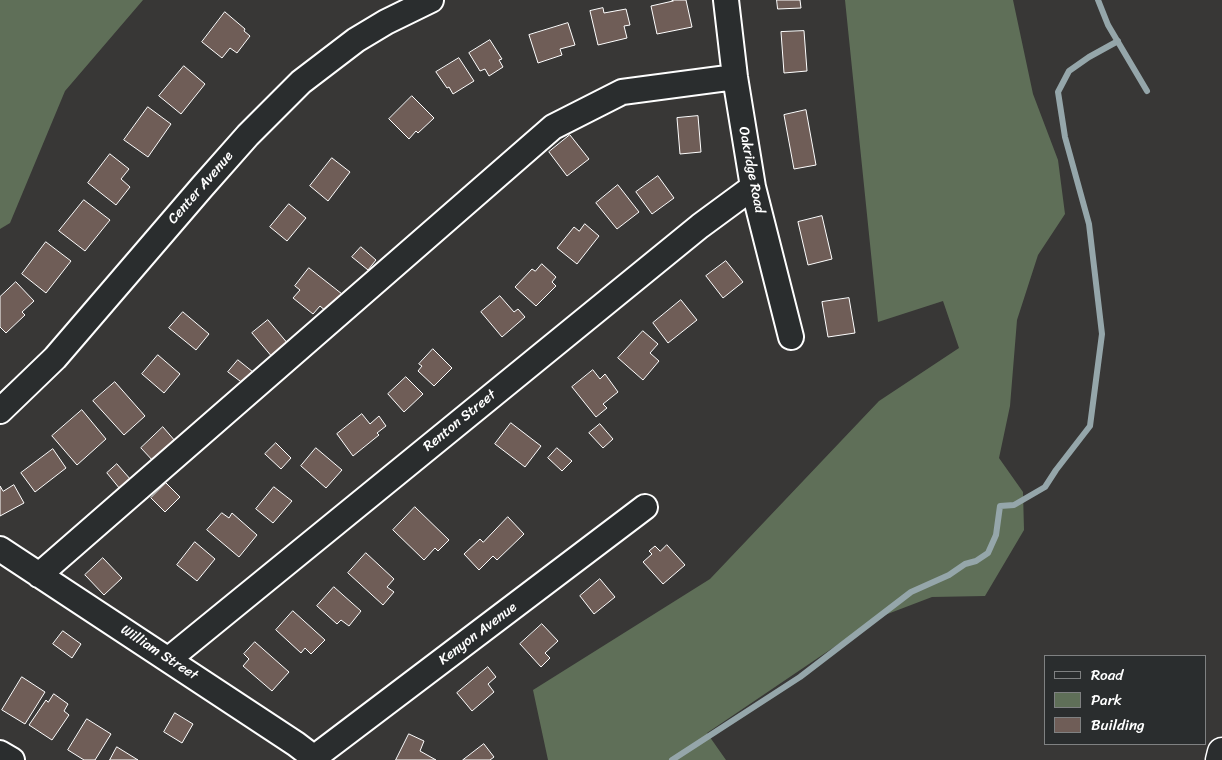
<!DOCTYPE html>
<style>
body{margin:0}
#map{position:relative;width:1222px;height:760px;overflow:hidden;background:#383736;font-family:Sriracha,sans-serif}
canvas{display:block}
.legend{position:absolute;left:1044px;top:655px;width:162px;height:90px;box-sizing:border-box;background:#2a2d2e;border:1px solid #7f8182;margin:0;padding:6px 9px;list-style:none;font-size:15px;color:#fff}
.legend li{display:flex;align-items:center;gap:10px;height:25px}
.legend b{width:25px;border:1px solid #7f8182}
</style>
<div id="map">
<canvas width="1222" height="760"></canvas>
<ul class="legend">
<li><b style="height:6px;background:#2a2d2e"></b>Road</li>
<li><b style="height:14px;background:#5f6f58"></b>Park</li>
<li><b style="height:14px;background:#6f5d57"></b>Building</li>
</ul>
</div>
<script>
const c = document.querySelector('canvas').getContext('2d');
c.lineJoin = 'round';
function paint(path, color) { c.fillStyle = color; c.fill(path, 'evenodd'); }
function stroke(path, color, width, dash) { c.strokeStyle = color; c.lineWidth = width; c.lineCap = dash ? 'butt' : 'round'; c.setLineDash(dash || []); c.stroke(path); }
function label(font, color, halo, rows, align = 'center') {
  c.font = font + ' Sriracha,sans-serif'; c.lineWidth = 4; c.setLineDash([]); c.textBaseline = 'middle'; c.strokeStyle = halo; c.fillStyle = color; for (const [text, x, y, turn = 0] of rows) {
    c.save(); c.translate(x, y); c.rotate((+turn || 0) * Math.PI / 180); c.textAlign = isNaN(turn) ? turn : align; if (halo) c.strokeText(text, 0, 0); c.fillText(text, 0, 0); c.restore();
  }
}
const green = new Path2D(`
 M0,0H143L65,91L10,223L0,229Z
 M845,0H1013L1033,94L1058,160L1065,214L1038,255L1017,320L1010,406L999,458L1023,492L1024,530L985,596L932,597L877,618L707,733L726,760H548L533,690L710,579L879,401L959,348L943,301L878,322Z`);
const stream = new Path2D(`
 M1098,0L1108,25L1147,91
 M672,760L800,677L911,592L949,575L965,564L976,561L988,553L996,535L1000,506L1014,505L1045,487L1056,470L1090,426L1102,334L1089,224L1065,137L1058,92L1069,71L1089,57L1118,41`);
const building = new Path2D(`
 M672,0H686L692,27L657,34L651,6L673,1Z
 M777,0H800L801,8L778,9Z
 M603,8L604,13L626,9L630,25L624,26L627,38L598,45L590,11Z
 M225,12L245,29L244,31L250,36L237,53L230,48L222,58L202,42Z
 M568,23L575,45L560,49L562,55L538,63L529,35Z
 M804,31L807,71L784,73L781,32Z
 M490,40L502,59L499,60L503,67L489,76L485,69L480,71L469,53Z
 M459,58L474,81L453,94L449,87L447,88L436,72Z
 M184,66L205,84L181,114L159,96Z
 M412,96L434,118L418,133L416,131L409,139L389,119Z
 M148,107L171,124L148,157L124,140Z
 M806,110L816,165L794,169L784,115Z
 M698,116L701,152L680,154L677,118Z
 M570,135L589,159L567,176L549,152Z
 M110,154L129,169L121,179L130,187L116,205L88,183Z
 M332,158L350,172L328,201L310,186Z
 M658,176L674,198L652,214L636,192Z
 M618,185L639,212L617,229L596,203Z
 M84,200L110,220L85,251L59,231Z
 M289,204L306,218L287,241L270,227Z
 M822,216L832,259L808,265L798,222Z
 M585,224L599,236L577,264L557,248L574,227L579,231Z
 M46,242L71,261L46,293L22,274Z
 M361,247L376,260L368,270L352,257Z
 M726,261L743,282L723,298L706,276Z
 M542,264L556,277L552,282L556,286L536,306L515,287L532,269L535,271Z
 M309,268L342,294L327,312L320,306L313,314L293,298L300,290L295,286Z
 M16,282L34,301L22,312L25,315L6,333L0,327V297Z
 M500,296L514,312L518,309L525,317L502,337L481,312Z
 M849,298L855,333L828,337L822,302Z
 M681,300L697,320L668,343L653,323Z
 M183,312L209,334L196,350L169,328Z
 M268,320L289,345L273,358L252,333Z
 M643,331L658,344L650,353L659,361L643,380L618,358Z
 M433,349L452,368L434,386L418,371L422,366L419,364Z
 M158,355L180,374L164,393L142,374Z
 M238,360L253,372L244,384L228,372Z
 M593,370L600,379L605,374L618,392L603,404L607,408L596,417L572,387Z
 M406,377L423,394L404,412L388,394Z
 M115,382L145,416L124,435L93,401Z
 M82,410L106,439L77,465L52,436Z
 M362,414L370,424L379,416L386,426L377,433L379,435L353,456L337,434Z
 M511,423L541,446L525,467L495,444Z
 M600,424L613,439L603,448L589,433Z
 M163,427L176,442L154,462L141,448Z
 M276,443L291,458L281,469L265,454Z
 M316,448L342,470L326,488L301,466Z
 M557,448L572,461L562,471L548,458Z
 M53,449L66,468L35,492L21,473Z
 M117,464L131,480L120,489L107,473Z
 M166,483L180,497L165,512L151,498Z
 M14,485L24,503L0,516V486L3,491Z
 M274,487L292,501L273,523L256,509Z
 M415,507L449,540L438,551L435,548L424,560L393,530Z
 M222,513L229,518L232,513L257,535L239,557L207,530Z
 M508,517L524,534L497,560L493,556L479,570L464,554L480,539L483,542Z
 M195,542L215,559L197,581L177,565Z
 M667,545L685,565L663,584L643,562L652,554L649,551L655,546L660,551Z
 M366,553L394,579L387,587L394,592L383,605L348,573Z
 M103,558L122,578L104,595L85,575Z
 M600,579L615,597L594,614L580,596Z
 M334,587L361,611L349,626L341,620L337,624L317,606Z
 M293,611L325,640L311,654L305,648L301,653L276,630Z
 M542,624L558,641L545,653L550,658L541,667L520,644Z
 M63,631L81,644L72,658L53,644Z
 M255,642L289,672L272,691L243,666L249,659L244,654Z
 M488,667L496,677L488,684L494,692L472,711L457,693Z
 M22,677L45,692L25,724L2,710Z
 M54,694L68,704L64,711L69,715L52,740L29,725L46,700L48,702Z
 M175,713L193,724L182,743L164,732Z
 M87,719L111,734L95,760H84L68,750Z
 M409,734L424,741L420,751L436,760H396Z
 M484,744L494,757L490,760H463Z
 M117,747L138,760H110Z`);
const minor = new Path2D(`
 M726,0L735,77L753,187L791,337
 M0,411L55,358L202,187L248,135L301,82L356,40L386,22L431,0
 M0,549L296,744L317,760
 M39,575L553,127L622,92L735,77
 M169,659L700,226L753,187
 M0,753L12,760
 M311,760L645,507`);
const highway = new Path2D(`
 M1220,760L1222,752`);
const streetNames = [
 ["Oakridge Road",751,170,79],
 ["Center Avenue",201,188,-49],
 ["Renton Street",460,421,-39],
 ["Kenyon Avenue",478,634,-37],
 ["William Street",159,653,33]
];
paint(green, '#5f6f58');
stroke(stream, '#95a6aa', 6);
paint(building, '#6f5d57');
stroke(building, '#fff', 1);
stroke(minor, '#fff', 28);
stroke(highway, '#fff', 31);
stroke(minor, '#2a2d2e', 24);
stroke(highway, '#2a2d2e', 28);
label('14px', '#fff', '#2a2d2e', streetNames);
</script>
